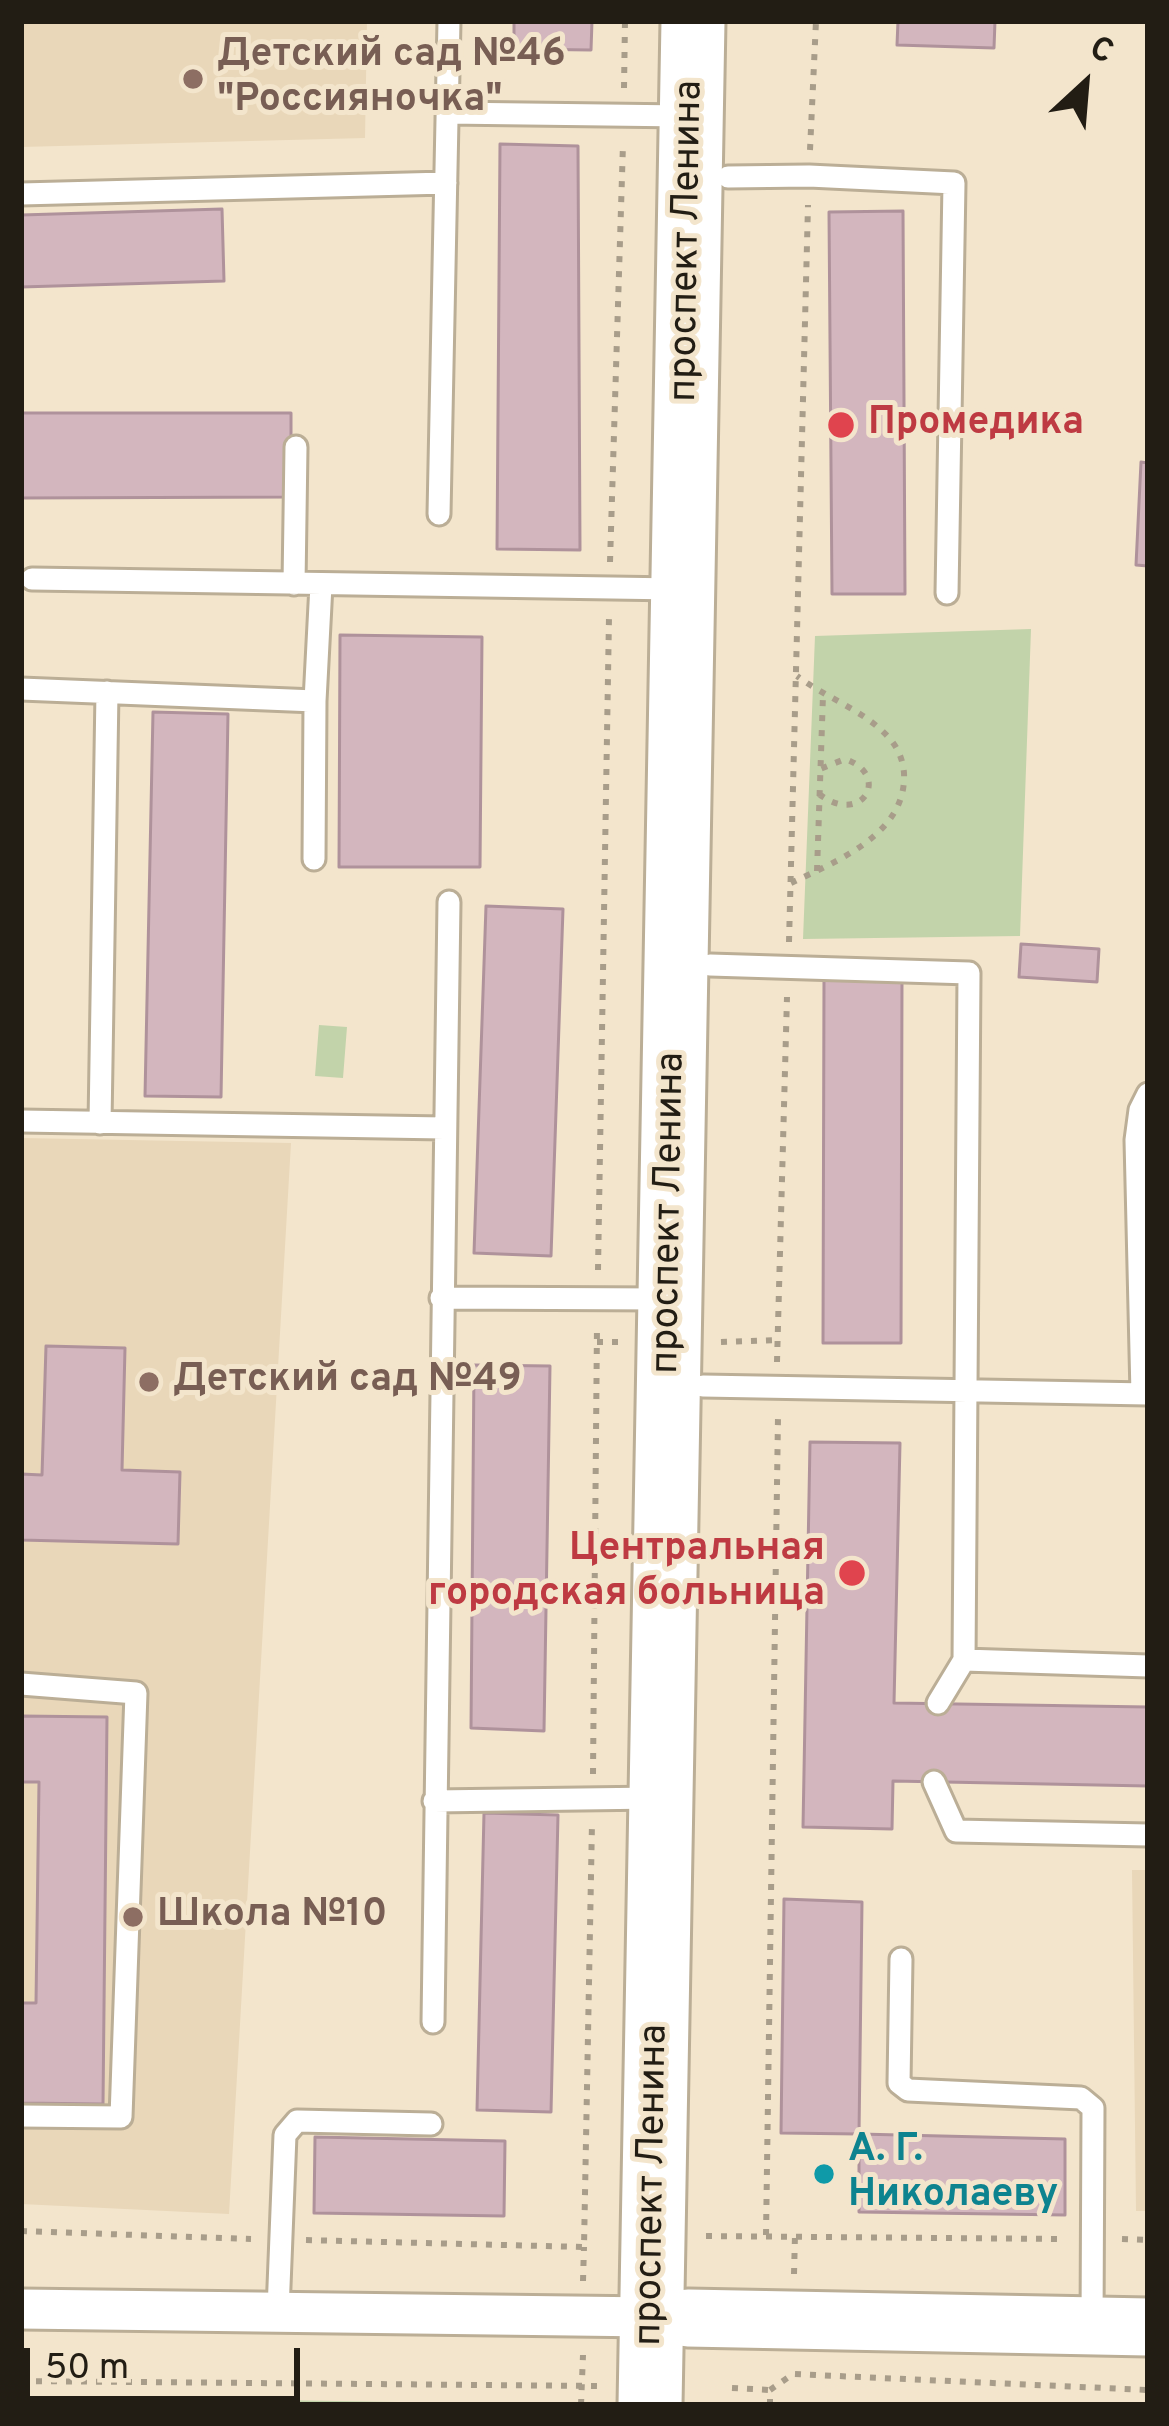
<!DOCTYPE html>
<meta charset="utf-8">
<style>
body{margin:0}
#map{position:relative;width:1169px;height:2426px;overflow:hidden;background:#f3e5cc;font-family:Overpass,sans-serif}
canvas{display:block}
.frame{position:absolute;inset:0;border:24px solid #221d14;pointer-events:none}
.north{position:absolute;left:1025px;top:24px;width:120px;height:120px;-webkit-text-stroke:9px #f3e5cc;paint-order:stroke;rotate:26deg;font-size:33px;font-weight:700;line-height:48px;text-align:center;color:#221d14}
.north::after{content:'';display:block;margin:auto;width:42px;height:54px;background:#221d14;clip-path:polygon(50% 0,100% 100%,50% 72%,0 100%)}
.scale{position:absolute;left:24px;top:2348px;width:276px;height:54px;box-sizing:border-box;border:6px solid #221d14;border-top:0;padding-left:15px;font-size:36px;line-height:42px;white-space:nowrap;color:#221d14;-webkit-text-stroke:9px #f3e5cc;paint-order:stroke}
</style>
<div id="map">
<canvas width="1169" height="2426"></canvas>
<div class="frame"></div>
<div class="north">С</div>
<div class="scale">50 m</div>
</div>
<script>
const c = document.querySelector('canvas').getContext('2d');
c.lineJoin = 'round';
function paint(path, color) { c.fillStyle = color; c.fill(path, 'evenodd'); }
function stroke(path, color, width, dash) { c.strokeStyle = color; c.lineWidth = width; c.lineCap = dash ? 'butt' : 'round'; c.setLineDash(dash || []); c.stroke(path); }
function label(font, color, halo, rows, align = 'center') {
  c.font = font + ' Overpass,sans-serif'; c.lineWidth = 10; c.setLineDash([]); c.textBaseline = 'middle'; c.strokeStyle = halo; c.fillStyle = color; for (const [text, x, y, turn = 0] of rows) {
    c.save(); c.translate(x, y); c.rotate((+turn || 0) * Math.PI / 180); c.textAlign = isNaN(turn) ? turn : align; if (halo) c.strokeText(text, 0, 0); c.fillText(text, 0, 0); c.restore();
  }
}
const built = new Path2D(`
 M21,21H367L365,138L21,147Z
 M21,1138L291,1143L229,2214L21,2204Z
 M1132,1870H1148V2211H1136Z`);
const green = new Path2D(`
 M1031,629L1020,936L803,939L815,636Z
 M319,1025L347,1027L343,1078L315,1076Z
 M21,2396L524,2404L21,2405Z`);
const building = new Path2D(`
 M514,21H592L591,50L514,49Z
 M898,21H995L994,48L897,45Z
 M500,144L578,146L580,550L497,549Z
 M222,209L224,281L21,287V215Z
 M903,211L905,594H832L829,212Z
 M21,413H291V497L21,498Z
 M1141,462L1148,463V566L1136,565Z
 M340,635L482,637L480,867H339Z
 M153,712L228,714L221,1097L145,1096Z
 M486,906L563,909L551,1256L474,1253Z
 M1021,944L1099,949L1097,982L1019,977Z
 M824,977H902L901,1343H823Z
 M46,1346L125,1348L122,1470L180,1472L178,1544L21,1540V1474L42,1475Z
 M474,1365L550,1366L544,1731L471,1728Z
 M810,1442L900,1443L894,1703L1148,1707V1786L893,1781L892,1829L803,1827Z
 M21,1716L107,1717L103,2104L21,2103V2003H36L39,1782H21Z
 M484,1813L558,1815L551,2112L477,2110Z
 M784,1899L862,1902L859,2134L781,2133Z
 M859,2134L1065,2139V2215L859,2212Z
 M315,2137L505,2141L504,2216L314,2213Z`);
const path = new Path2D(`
 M624,88L625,21
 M810,150L816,21
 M610,562L623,144
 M819,794C862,827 892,775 845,759L820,769
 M817,871L823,695
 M791,883C837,861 907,834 904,773C903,760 898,748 890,739C866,711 826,698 797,676
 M789,942L808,205
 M598,1270L609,617
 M597,1342H623
 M721,1342L777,1340
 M777,1362L787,997
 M593,1774L597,1325
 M21,2231L251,2239
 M766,2235L778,1417
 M706,2236L1066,2239
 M1122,2239L1148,2240
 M306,2240L584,2247L592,1823
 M794,2274L795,2235
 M583,2281L584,2247
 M21,2381L599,2386
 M732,2388L770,2390
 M581,2405L583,2355
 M770,2405V2390L793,2374L1148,2390`);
const lane = new Path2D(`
 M447,113L685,116
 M728,177L809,176L954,183L947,593
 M21,194L446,183
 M439,514L449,21
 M32,579L676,589
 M294,584L296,447
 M21,689L315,701
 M314,859L315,701L321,585
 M710,965L969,973L964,1660L1148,1666
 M21,1121L444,1128
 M100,1123L107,692
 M441,1298L663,1299
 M703,1386L1148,1394
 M1142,1394L1136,1140L1140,1110L1148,1094
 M21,1684L136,1693L121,2117L21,2116
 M938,1703L964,1660
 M934,1782L956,1831L1148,1835
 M434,1801L655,1798
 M901,1959L899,2083L908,2090L1081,2098L1093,2108L1092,2325
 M433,2022L449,902
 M278,2311L285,2135L297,2121L431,2124`);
const street = new Path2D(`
 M21,2309L651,2317`);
const secondary = new Path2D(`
 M688,2318L1148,2327`);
const primary = new Path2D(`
 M650,2405L693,21`);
const markers = [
 [193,79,12,"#8d6e63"],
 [841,425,15,"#e0444e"],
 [149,1382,12,"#8d6e63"],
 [852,1573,15,"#e0444e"],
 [133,1917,12,"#8d6e63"],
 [824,2174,12,"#0f9aa8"]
];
const educationNames = [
 ["Детский сад №46",217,57],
 ["\"Россияночка\"",217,102],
 ["Детский сад №49",173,1382],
 ["Школа №10",157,1917]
];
const streetNames = [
 ["проспект Ленина",689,241,-89],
 ["проспект Ленина",671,1213,-89],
 ["проспект Ленина",654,2185,-89]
];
const healthNames = [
 ["Промедика",868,425],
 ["Центральная",825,1551,"right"],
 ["городская больница",825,1596,"right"]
];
const cultureNames = [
 ["А. Г.",848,2152],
 ["Николаеву",848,2197]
];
paint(built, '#e9d7b9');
paint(green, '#c2d3aa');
paint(building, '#d3b6be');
stroke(building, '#af929b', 3);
stroke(lane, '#bbae96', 27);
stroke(street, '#bbae96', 45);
stroke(secondary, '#bbae96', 63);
stroke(primary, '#bbae96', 69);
stroke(path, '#a89d8a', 6, [6, 9]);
stroke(lane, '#fff', 21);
stroke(street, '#fff', 39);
stroke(secondary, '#fff', 57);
stroke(primary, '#fff', 63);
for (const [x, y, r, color] of markers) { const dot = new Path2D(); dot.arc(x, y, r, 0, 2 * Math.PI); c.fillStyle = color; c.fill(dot); stroke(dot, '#f3e5cc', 4.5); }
label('bold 39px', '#785e54', '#f3e5cc', educationNames, 'left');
label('39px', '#221d14', '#f3e5cc', streetNames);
label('bold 39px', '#be3a42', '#f3e5cc', healthNames, 'left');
label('bold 39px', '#0d838f', '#f3e5cc', cultureNames, 'left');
</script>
